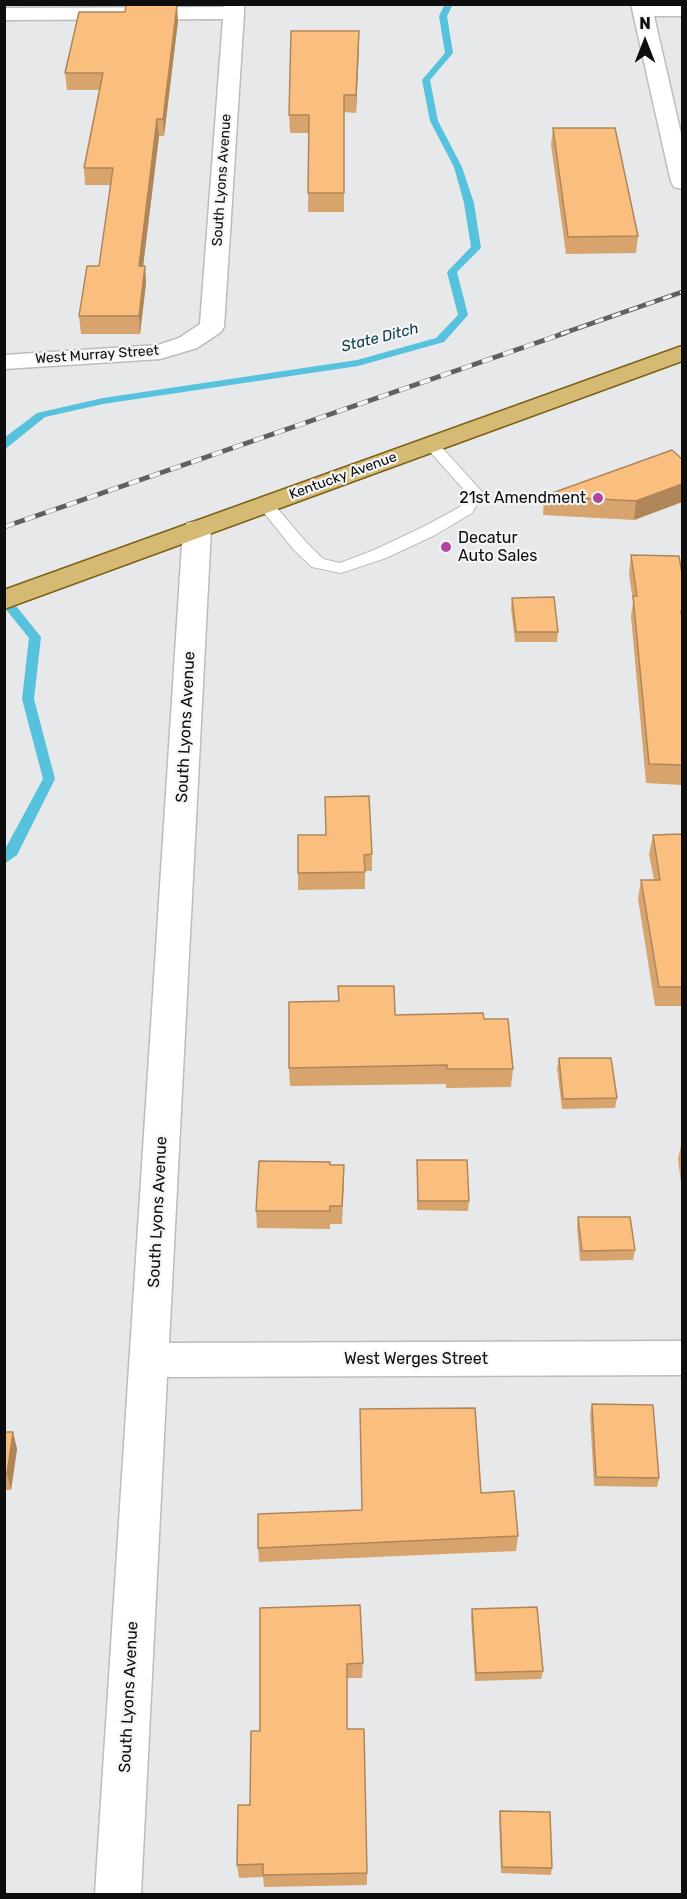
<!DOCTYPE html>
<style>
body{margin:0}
#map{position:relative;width:687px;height:1899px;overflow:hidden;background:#e7e8e9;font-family:Rubik,sans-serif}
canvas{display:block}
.frame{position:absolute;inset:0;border:6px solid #0e0e0f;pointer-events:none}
.north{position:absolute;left:615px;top:12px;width:60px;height:60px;-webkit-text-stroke:4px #f4f5f6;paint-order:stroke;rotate:0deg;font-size:16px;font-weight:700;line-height:24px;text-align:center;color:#0e0e0f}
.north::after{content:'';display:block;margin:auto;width:21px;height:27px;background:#0e0e0f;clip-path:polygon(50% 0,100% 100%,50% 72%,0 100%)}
</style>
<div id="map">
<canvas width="687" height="1899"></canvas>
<div class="frame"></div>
<div class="north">N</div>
</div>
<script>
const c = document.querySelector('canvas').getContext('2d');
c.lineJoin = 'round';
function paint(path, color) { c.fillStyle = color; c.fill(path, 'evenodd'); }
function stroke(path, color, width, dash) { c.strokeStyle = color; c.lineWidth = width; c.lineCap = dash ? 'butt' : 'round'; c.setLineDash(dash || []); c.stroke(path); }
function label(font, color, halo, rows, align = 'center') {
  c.font = font + ' Rubik,sans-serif'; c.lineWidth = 4.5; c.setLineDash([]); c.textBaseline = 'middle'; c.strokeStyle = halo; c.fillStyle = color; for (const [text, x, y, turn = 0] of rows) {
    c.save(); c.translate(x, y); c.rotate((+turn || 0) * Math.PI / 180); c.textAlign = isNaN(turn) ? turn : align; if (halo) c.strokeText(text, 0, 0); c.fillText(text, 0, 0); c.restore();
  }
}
const stream = new Path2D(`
 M445,4H453L447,16L453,53L430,80L438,121L462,167L474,203L481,248L457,272L468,315L444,342L358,366L103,404L45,417L4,450V438L37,413L103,398L357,360L436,338L458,315L447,272L471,247L464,203L454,167L430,121L422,80L445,53L439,16Z
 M4,595L8,596L41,637L34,699L55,779L17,855L4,864V851L43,779L22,699L29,638L4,607Z`);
const lane = new Path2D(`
 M431,439L436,441L483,493L472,513L435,535L386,558L341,573L312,567L294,550L257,504L265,499L271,501L306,542L323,559L340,563L374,550L423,527L460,507L467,493L423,444Z`);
const street = new Path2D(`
 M224,4H244V13L224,327L221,332L197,348L160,359L4,369V355L158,345L179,338L200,324L223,19L4,20V8L224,7Z
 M631,4H682V16H654L682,138V189L674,187L671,182Z
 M197,521L207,523L211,529L169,1343L682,1341V1375L167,1377L141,1894H95L183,529L187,523Z`);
const primary = new Path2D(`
 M682,346V361L4,609V590Z`);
const railFar1 = new Path2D(`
 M561,334L682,292`);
const rail = new Path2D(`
 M4,527L565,333`);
const wall = new Path2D(`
 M130,4H180L130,5Z
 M178,21L164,136H159L143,266H145L146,283L140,334H81L79,316L99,266L111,185H85L84,168L99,90H67L65,73Z
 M359,31L356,113L344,112V212H308L309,133H290L289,115Z
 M553,128L638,236L636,253L566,254L551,145Z
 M682,459V502L634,520L543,515L544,496Z
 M631,555L682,574V785L646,783L631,616L633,602L629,574Z
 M512,598L558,632L557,642H515L511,608Z
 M682,834V1006H655L638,899L641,880H654L649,854L653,835Z
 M298,835L372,854V871H365V889L298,890Z
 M338,986L395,1015L484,1019L513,1069L511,1087L446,1088V1084L290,1086L289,1068L338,1001Z
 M559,1058L617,1098L615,1108L562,1109L557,1068Z
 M682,1141V1190L678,1159Z
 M417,1160L469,1201L468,1211L417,1210Z
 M330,1165L344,1183L342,1224H330V1229L257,1228L256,1211Z
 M578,1217L635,1250L633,1260L580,1261L577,1227Z
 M592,1404L659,1478L657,1487L594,1486L590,1414Z
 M360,1409L481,1493L518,1536L516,1551L259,1562L258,1548L362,1510Z
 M4,1432H13L17,1449L11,1490H4Z
 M260,1608L363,1663L362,1678H347V1729L367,1873V1885L264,1887L263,1877L239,1878L237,1865L250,1805L260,1731Z
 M472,1609L543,1671L541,1679L475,1681L471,1617Z
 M500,1811L552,1868L551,1875L501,1873L499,1818Z`);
const shadedWall = new Path2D(`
 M177,5L178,21L164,136L163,119Z
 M359,31V48L356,113V95Z
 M157,119L159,136L141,283L139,266Z
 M145,266L146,283L140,334L139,316Z
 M682,484V502L634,520L636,501Z
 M13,1432L17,1449L11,1490L7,1474Z`);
const building = new Path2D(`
 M126,5H177L163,119H157L139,266H145L139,316H79L87,266H99L113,168H84L103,73H65L79,12H125Z
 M291,31H359L356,95H344V193H308L309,115H289Z
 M553,128H615L638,236L568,237Z
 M672,450L682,459V484L636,501L544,496Z
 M631,555L679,556L682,574V611H681L682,618V765L649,764L633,596H637Z
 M554,597L558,632H516L512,598Z
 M369,796L372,854L364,855L365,872L298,873V835H326L325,797Z
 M682,834V987H659L641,880H660L653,835Z
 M338,986H394L395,1015L483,1013L484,1019H508L513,1069H447V1065L289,1068V1002L339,1001Z
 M559,1058H611L617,1098L563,1099Z
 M417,1160H467L469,1201H418Z
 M259,1161L330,1162V1165H344L342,1206H330V1211H256Z
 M578,1217H630L635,1250L582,1251Z
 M592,1404L653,1405L659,1478L596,1477Z
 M475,1408L481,1493L514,1491L518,1536L258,1548V1514L362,1510L360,1409Z
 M4,1432H13L7,1474H4Z
 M360,1605L363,1663L347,1664V1729H364L367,1873L263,1875V1864L237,1865L238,1805H250L251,1731H260V1608Z
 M537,1607L543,1671L476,1673L472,1609Z
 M500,1811L550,1812L552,1868L502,1867Z`);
const markers = [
 [598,498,6,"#b3439f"],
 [446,547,6,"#b3439f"]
];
const farStreetnames = [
 ["South Lyons Avenue",222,180,-86],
 ["West Murray Street",97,355,-4],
 ["Kentucky Avenue",343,476,-20]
];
const farWaternames = [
 ["State Ditch",380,338,-14]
];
const poiNames = [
 ["21st Amendment",586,498],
 ["Decatur",458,538,"left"],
 ["Auto Sales",458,556,"left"]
];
const streetNames = [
 ["South Lyons Avenue",186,727,-87],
 ["South Lyons Avenue",158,1212,-87],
 ["West Werges Street",416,1359],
 ["South Lyons Avenue",129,1697,-87]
];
paint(stream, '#56c2de');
stroke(lane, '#bbbcbd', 2);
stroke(street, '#bbbcbd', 3);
stroke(primary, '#7d6015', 3);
paint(lane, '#fff');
paint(street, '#fff');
paint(primary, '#d5ba74');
stroke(railFar1, '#5f6061', 4.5);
stroke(rail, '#5f6061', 5);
stroke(railFar1, '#f4f5f6', 3, [9]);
stroke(rail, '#f4f5f6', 4, [11]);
paint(wall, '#d7a46d');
paint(shadedWall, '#af8659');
paint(building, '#fabf7f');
stroke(building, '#af8659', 1.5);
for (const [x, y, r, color] of markers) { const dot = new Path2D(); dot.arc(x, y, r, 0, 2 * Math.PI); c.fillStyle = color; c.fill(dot); stroke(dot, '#f4f5f6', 2); }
label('14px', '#0e0e0f', '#f4f5f6', farStreetnames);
label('italic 15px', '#073b46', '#f4f5f6', farWaternames);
label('16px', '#0e0e0f', '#f4f5f6', poiNames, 'right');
label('16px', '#0e0e0f', '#f4f5f6', streetNames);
</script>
